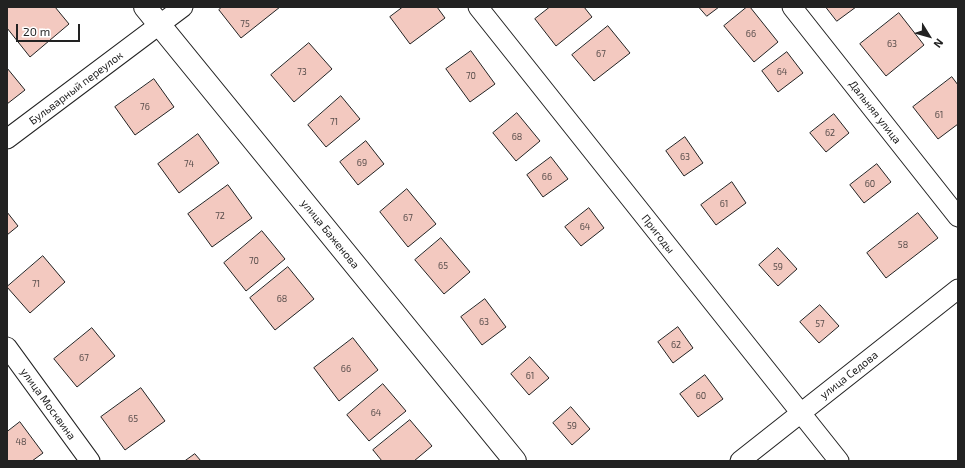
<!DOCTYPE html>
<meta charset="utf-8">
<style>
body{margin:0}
#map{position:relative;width:965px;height:468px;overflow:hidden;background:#fff;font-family:"Exo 2",sans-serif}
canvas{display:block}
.frame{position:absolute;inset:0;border:8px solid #222;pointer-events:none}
.north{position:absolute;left:909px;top:16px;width:40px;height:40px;-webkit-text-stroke:3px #fff;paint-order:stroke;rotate:127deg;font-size:11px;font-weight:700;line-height:16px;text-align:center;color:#222}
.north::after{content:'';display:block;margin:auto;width:14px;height:18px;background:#222;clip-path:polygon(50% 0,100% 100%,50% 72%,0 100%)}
.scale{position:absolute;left:16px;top:24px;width:64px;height:18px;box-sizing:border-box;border:2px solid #222;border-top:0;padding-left:5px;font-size:12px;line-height:14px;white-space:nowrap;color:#222;-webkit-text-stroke:3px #fff;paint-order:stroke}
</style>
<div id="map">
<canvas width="965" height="468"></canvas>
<div class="frame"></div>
<div class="north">N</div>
<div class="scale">20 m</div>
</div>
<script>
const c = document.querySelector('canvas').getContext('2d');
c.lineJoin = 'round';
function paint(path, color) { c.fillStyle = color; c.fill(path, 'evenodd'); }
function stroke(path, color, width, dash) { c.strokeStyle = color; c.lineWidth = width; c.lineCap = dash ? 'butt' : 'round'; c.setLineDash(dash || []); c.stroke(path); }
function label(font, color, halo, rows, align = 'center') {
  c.font = font + ' "Exo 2",sans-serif'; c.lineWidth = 3; c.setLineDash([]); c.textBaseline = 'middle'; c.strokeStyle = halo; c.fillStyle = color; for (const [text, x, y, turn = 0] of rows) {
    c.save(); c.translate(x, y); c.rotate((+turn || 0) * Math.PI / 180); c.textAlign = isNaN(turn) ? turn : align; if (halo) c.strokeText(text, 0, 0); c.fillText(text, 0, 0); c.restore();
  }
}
const building = new Path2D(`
 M9,7H55L69,24L30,57L7,28V9Z
 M222,7H280L241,38L219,10Z
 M403,7H437L445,18L410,44L390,17Z
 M550,7H584L592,17L556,46L535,19Z
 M699,7H719L707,16Z
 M747,7H750L778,42L754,62L724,26Z
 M826,7H856L837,21Z
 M899,13L924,45L886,76L860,44Z
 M608,26L630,53L594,81L572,55Z
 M309,43L332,69L294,102L271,75Z
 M471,51L495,84L470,102L446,69Z
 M787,52L803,73L778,92L762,71Z
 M7,68L25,90L7,104Z
 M952,77L958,85V124L938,139L913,107Z
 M154,79L174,107L135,135L115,107Z
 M341,96L360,119L326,147L308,125Z
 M517,113L540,141L516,161L493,133Z
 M834,114L849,133L826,152L810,133Z
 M198,134L219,163L179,193L158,164Z
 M685,137L703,163L684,176L666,151Z
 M366,141L384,164L358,185L340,162Z
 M551,157L568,179L543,197L527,175Z
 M877,164L891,182L864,203L850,185Z
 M732,182L746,203L716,225L701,205Z
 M228,185L252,218L212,247L188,214Z
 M407,189L436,224L408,247L380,212Z
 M589,208L604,228L581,246L565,227Z
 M7,212L18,226L7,235Z
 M918,213L938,238L886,278L867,253Z
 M262,231L285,259L246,291L224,263Z
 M441,238L470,272L444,294L415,260Z
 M778,248L797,269L778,286L759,265Z
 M43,256L65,282L30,313L7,287Z
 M288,267L314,299L275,330L250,298Z
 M485,299L506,327L482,345L461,317Z
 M820,305L839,326L819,343L800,322Z
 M678,327L693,348L673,363L658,342Z
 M92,328L115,356L77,387L54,359Z
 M353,338L378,370L339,401L314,368Z
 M530,357L549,378L529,395L511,374Z
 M705,375L723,399L698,417L680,394Z
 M383,384L406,411L369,441L347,415Z
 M141,388L165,421L125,450L101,417Z
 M571,407L590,429L572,445L553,423Z
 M410,420L432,446L414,461H382L373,450Z
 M20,422L43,453L32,461H7V432Z
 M195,454L201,461H185Z`);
const minor = new Path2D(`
 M478,7L839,461
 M792,7L958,217
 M7,139L183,7
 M7,347L90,461
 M740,461L958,289`);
const tertiary = new Path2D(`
 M145,7L515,461`);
const numberNames = [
 ["75",245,24],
 ["66",751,34],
 ["63",892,44],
 ["67",601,54],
 ["73",302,72],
 ["64",782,72],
 ["70",471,76],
 ["76",145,107],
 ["61",939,115],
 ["71",334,122],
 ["62",830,133],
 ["68",517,137],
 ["63",685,157],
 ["69",362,163],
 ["74",189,164],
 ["66",547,177],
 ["60",870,184],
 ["61",724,204],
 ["72",220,216],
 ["67",408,218],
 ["64",585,227],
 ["58",903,245],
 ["70",254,261],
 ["65",443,266],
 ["59",778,267],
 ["71",36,284],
 ["68",282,299],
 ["63",484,322],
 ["57",820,324],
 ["62",676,345],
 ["67",84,358],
 ["66",346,369],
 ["61",530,376],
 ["60",701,396],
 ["64",376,413],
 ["65",133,419],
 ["59",572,426],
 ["48",21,442]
];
const streetNames = [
 ["Бульварный переулок",76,88,-37],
 ["Дальняя улица",875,112,52],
 ["улица Баженова",330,234,51],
 ["Пригоды",658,234,52],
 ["улица Седова",849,375,-38],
 ["улица Москвина",48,404,54]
];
paint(building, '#f3c9c0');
stroke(building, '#222', 1);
stroke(minor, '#222', 21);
stroke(tertiary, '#222', 24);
stroke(minor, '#fff', 19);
stroke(tertiary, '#fff', 22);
label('9px', '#564c4a', null, numberNames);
label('11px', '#222', '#fff', streetNames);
</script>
